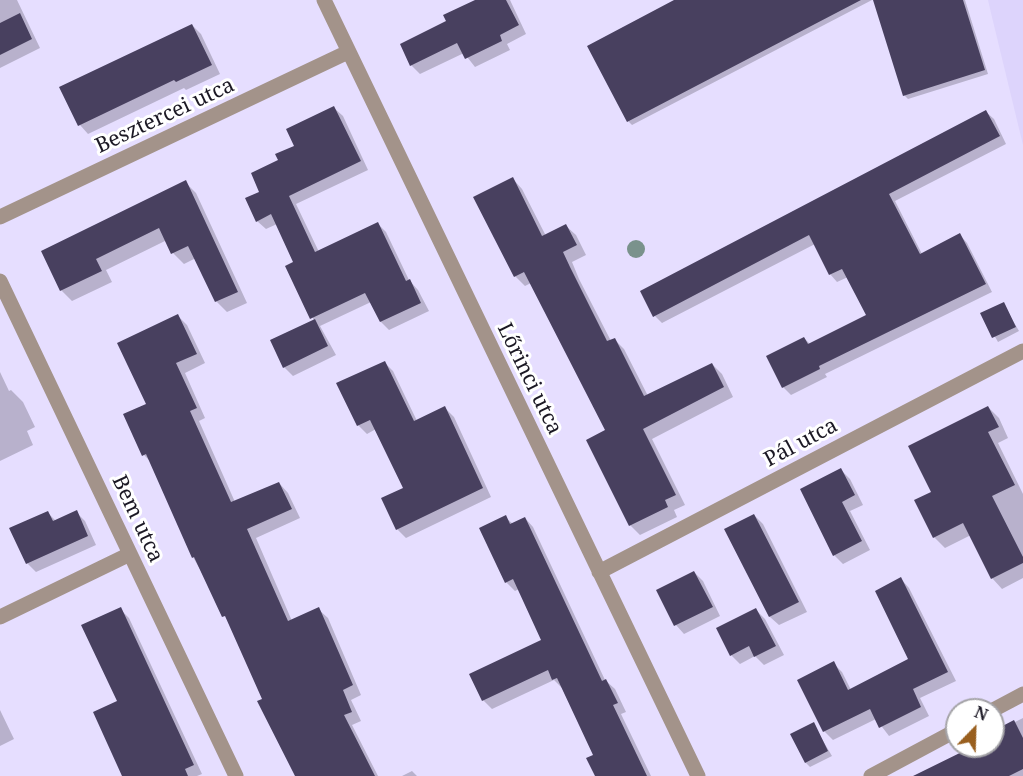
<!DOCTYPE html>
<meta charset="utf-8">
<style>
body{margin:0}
#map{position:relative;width:1023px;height:776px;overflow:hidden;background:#e6deff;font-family:"Noto Serif",serif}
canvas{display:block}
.north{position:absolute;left:945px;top:698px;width:60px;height:60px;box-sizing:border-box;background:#fff;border:2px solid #a4a3a7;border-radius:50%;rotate:23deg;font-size:16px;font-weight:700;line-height:24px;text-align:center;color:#1b1824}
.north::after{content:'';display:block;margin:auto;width:21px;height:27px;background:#995f1e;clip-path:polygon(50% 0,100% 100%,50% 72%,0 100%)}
</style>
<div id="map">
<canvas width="1023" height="776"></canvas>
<div class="north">N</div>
</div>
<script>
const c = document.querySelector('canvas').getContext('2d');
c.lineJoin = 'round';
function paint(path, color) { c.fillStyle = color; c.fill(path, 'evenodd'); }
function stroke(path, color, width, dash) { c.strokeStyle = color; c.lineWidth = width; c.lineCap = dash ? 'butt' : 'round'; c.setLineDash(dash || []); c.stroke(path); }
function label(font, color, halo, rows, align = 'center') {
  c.font = font + ' "Noto Serif",serif'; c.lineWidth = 6; c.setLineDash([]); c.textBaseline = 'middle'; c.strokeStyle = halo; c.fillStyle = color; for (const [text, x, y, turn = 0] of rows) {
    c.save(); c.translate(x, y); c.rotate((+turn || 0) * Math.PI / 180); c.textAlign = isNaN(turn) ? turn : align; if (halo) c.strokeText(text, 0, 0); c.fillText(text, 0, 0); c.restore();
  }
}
const built = new Path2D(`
 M988,0H1023V145L991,13Z`);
const shadow = new Path2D(`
 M0,0H17L40,48L0,68Z
 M478,0H510L526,34L507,44L510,50L475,67L464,53L420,74L411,65L402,44L448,22Z
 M677,0H872L632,125L628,121Z
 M874,0H965L988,74L908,99L904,95Z
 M192,25L201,34L220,74L186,90L184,88L88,134L80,125Z
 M334,108L343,116L368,170L296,204L319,252L378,224L386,232L409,280L418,290L429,311L389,330L381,322L371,302L320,326L336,355L293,376L284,367L314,321L295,263L277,224L266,229L257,221L261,192L280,161Z
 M986,112L994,119L1006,144L895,201L922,254L960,235L967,243L992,292L825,374L827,377L791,395L783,387L804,338L810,344L868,316L848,277L837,282L830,274L815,244L662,323L655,316Z
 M513,179L522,189L546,236L566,226L576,235L586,255L572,262L579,279L611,341L614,339L624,349L648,396L712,364L722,374L733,397L652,439L685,505L674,510L677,517L640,535L630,525L607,431L531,283L525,286L515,276Z
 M185,182L196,193L247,303L227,312L216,301L196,258L184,264L173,253L167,240L106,270L112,282L72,301L61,290L43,252Z
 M1003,304L1019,331L998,342L982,314Z
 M178,316L187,325L205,363L185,373L205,418L199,421L235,502L279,483L288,493L300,518L256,538L292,621L318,609L328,618L361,695L351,700L361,721L352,725L378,776H297L259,702L264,700L229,621L193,557L151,462L144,455L148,404Z
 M384,362L393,371L417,421L445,408L454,417L491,497L406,538L397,529L405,489L376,429L367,434L358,425Z
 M0,372L9,391L11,390L23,402L35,427L27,431L33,445L0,461Z
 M988,407L999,418L1008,438L998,443L1023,494V578L1002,589L992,578L971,535L945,548L934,537L916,501L933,493Z
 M841,470L850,479L863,505L850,511L870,550L843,564L834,555Z
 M47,512L56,521L76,512L85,521L96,545L36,572L27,563Z
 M754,515L763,524L807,612L779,625L770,617L726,529Z
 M505,517L513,524L525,518L533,527L605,680L615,689L626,712L621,714L651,776H596L595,756L562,688L554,680L492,709L483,700L543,640L519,589L515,591L506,582Z
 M694,572L703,581L720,616L684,634L676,625Z
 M901,579L909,588L956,681L920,698L929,716L889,736L876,719L833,740L824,731L833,663L842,672L851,690L910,660Z
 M120,609L129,618L202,774L197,776H123L119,702Z
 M756,610L765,619L784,655L764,665L755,656L740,664L731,655Z
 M0,710L14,739L0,746Z
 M1023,718V776H920L993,746V733Z
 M813,724L832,756L810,767L806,763Z
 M412,771L417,776H402Z`);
const building = new Path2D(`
 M475,0H506L519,25L500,35L502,41L465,59L457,43L410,66L400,44L446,21L443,15Z
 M674,0H861L627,122L587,46Z
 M873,0H963L985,70L903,96Z
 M20,13L32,39L0,55V23Z
 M192,24L212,65L176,82L174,80L78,126L59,87Z
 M334,106L361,161L289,196L315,252L378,222L406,281L410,279L421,303L380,322L365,293L310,319L285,266L293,262L271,214L256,222L245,198L259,192L251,173L278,160L275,154L294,146L286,129Z
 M986,110L1000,136L889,194L920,254L960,233L986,284L819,366L820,369L782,388L766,356L804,337L808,344L866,315L842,269L829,275L809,235L653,317L640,291Z
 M513,177L542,236L566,224L577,245L563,252L570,267L607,341L615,338L644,396L712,363L724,387L643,429L676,495L665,500L668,507L629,526L586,440L605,430L524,272L514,277L473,197Z
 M186,180L238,292L215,302L188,246L171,254L159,228L96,259L102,271L60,291L41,251Z
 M1004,302L1016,327L992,338L980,313Z
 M178,314L197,354L176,363L197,408L190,411L231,502L279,482L292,509L247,529L288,621L319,607L353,685L343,690L352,712L344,715L375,776H295L257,701L262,699L225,616L222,617L194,557L192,558L146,454L142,456L123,414L146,404L117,343Z
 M315,319L328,346L283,368L270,340Z
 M385,361L414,421L445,406L483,488L396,530L381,498L403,488L370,420L357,426L336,383Z
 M988,406L999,427L988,432L1015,485L992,496L1023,557V563L991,579L963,523L933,538L914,500L931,492L908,446Z
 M841,468L855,495L842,502L862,541L833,556L800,489Z
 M77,510L88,536L26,564L9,528L48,511L53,521Z
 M754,514L799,602L769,617L724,529Z
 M506,515L510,524L525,517L602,681L606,679L618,703L613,705L647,776H595L586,758L593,755L557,678L552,680L548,670L482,701L469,674L541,640L513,579L505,583L479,528Z
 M694,571L713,607L674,626L656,590Z
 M901,577L948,672L913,689L921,707L879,728L870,709L823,732L797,680L834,661L848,690L908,659L875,591Z
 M121,607L194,765L185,769L188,776H122L93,712L117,701L81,625Z
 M756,608L776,646L754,657L749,646L730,656L716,628Z
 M1014,720L1023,738V769L1009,776H913L974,746H993V731Z
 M814,722L828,751L805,763L790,734Z`);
const minor = new Path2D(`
 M324,0L698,776
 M0,217L348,52
 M0,281L236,776
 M599,572L1023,351
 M0,617L130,554
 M993,710L1023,694
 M871,776L957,730`);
const trees = [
 [636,249]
];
const streetNames = [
 ["Besztercei utca",165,116,-25],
 ["Lőrinci utca",529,379,64],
 ["Pál utca",801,443,-28],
 ["Bem utca",137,519,65]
];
paint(built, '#ddd4fc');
paint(shadow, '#0003');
paint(building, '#48405f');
stroke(minor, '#a3938a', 15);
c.fillStyle = '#7a928c';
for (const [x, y] of trees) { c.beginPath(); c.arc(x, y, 9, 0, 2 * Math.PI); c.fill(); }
label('21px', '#1b1824', '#fff', streetNames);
</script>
